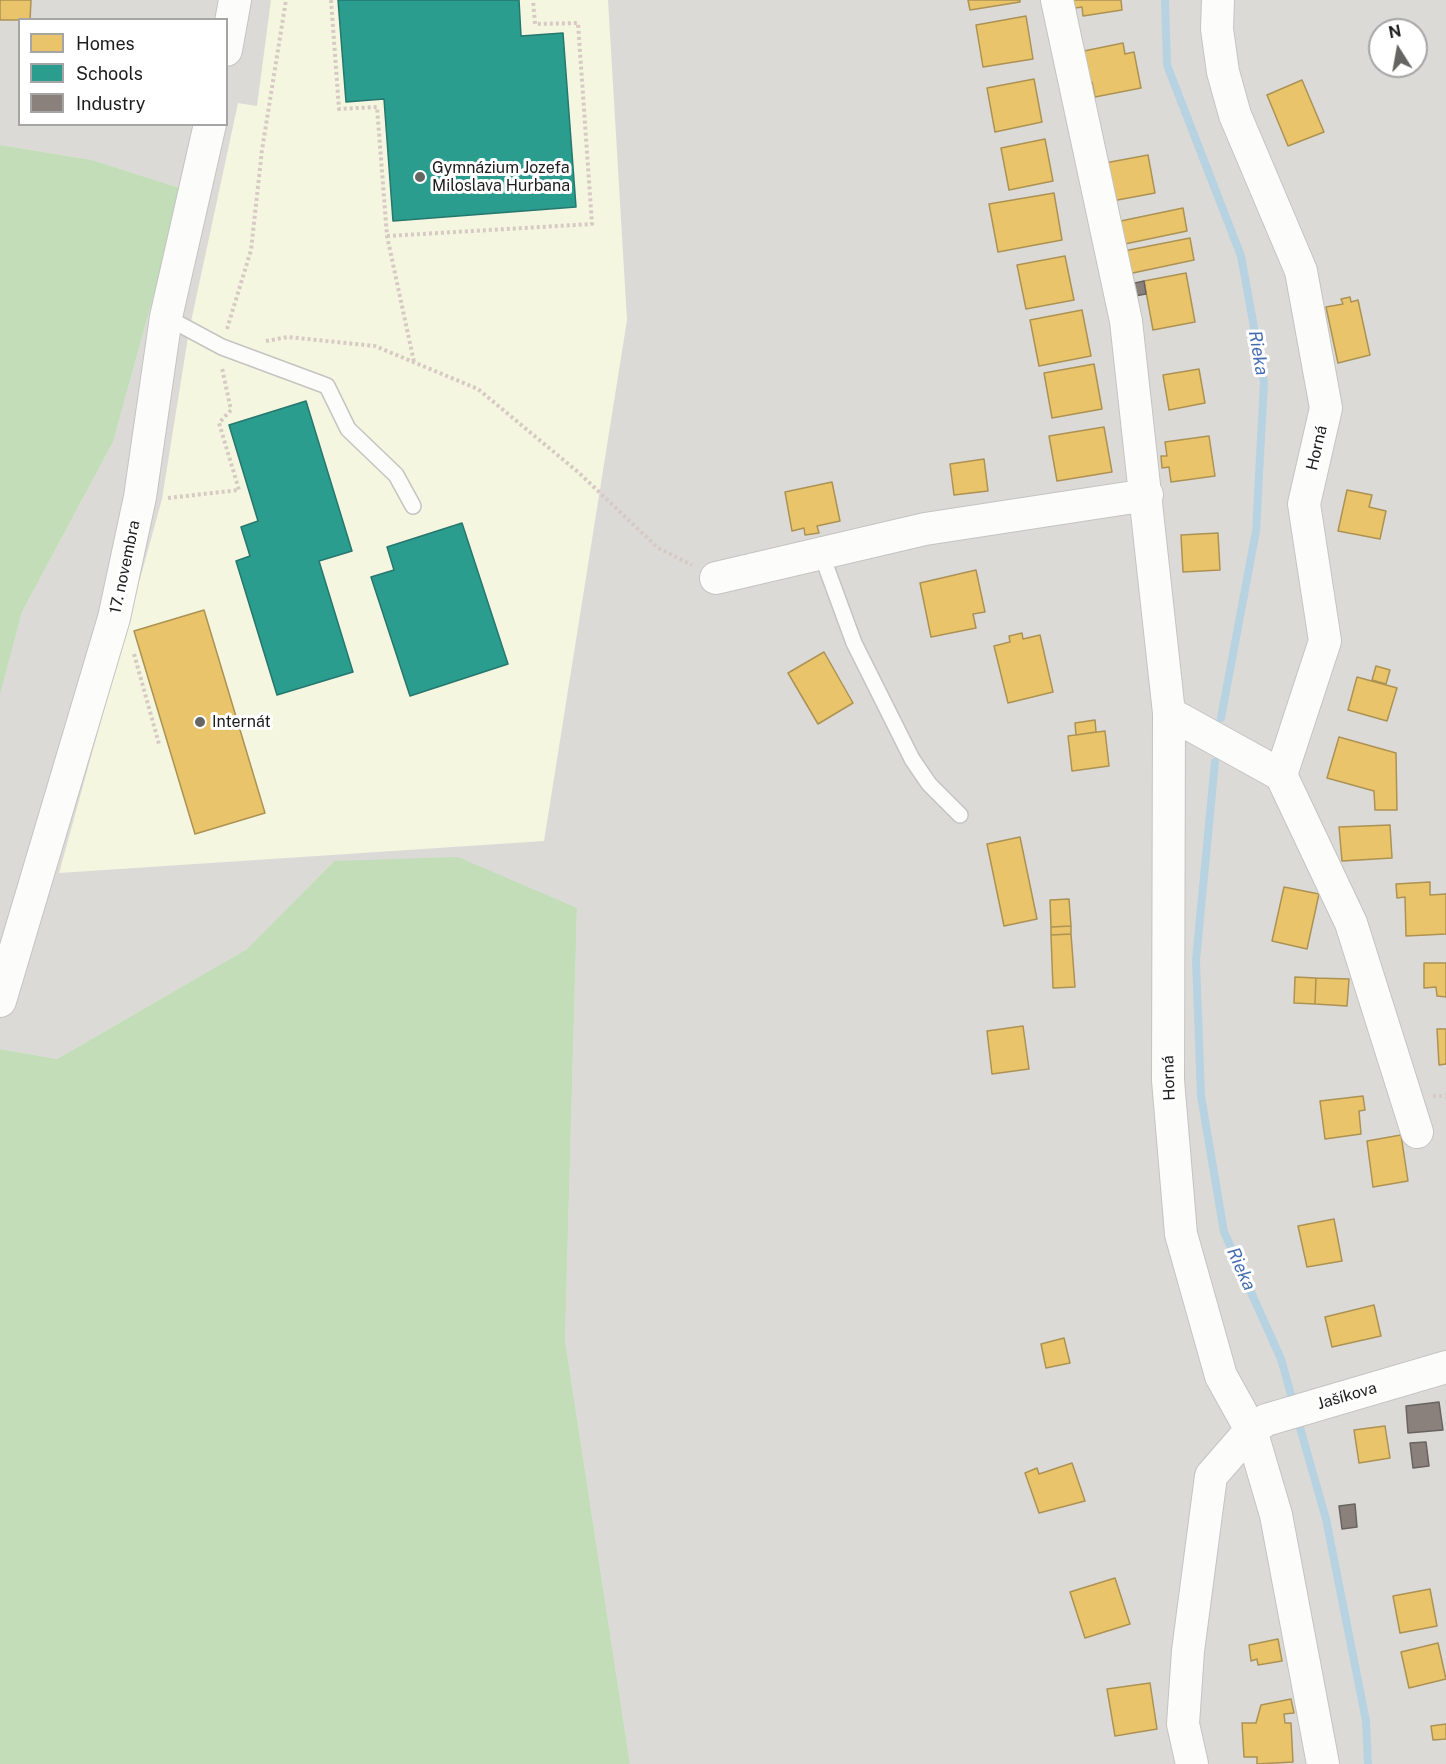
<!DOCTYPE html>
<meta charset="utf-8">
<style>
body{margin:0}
#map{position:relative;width:1446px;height:1764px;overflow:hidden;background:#ecebe5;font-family:"Public Sans",sans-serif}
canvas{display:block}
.legend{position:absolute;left:18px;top:18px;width:210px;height:108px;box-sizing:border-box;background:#fff;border:2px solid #a5a5a5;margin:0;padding:8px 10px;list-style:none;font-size:18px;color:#1d1d1d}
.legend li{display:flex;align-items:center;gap:12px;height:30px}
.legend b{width:30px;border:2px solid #a5a5a5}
.north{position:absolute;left:1368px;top:18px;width:60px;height:60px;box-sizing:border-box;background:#fff;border:2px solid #a5a5a5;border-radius:50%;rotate:349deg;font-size:16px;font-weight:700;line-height:24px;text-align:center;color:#1d1d1d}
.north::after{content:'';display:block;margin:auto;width:21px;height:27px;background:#656563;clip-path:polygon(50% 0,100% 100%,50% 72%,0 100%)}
</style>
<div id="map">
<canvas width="1446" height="1764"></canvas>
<ul class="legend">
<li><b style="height:16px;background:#e9c46a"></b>Homes</li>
<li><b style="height:16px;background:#2a9d8f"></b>Schools</li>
<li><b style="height:16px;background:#8a817c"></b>Industry</li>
</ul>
<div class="north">N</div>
</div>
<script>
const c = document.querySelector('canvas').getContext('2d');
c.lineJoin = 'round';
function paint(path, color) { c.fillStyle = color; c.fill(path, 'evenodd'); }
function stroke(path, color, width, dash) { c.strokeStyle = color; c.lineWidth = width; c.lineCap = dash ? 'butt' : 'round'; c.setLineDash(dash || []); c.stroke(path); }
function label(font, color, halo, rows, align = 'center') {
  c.font = font + ' "Public Sans",sans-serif'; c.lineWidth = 6; c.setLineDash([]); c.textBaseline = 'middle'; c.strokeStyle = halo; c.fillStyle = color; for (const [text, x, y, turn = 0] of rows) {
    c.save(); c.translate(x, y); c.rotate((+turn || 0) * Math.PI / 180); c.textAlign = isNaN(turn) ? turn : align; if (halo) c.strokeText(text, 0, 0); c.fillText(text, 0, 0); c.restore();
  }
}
const residential = new Path2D(`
 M0,0H1446V1764H630L565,1340L577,908L334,861L247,949L57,1059L0,1049V695L22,612L113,442L183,189L92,160L0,145ZM20,20H226V124H20ZM1380,30H1416V66H1380Z`);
const education = new Path2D(`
 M271,0H608L627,320L544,841L59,873L162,499L189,331L238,103L257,106Z`);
const forest = new Path2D(`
 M0,145L92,160L183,189L113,442L22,612L0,695Z
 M458,857L577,908L565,1340L630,1764H0V1049L57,1059L247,949L334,861Z`);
const homes = new Path2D(`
 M0,0H31L30,20H0Z
 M968,0H1020V2L970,10Z
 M1067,0H1121L1122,10L1083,16L1082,7L1069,9Z
 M1026,16L1033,59L983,67L976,25Z
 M1123,43L1125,54L1134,52L1141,88L1095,97L1092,82L1087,83L1084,51Z
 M1034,79L1042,122L995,132L987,88Z
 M1302,80L1324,132L1288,146L1267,95Z
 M1045,139L1053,181L1009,190L1001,148Z
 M1148,155L1155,193L1112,201L1105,163Z
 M1054,193L1062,240L998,252L989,204Z
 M1183,208L1187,231L1120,245L1116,222Z
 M1190,238L1194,260L1128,274L1124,251Z
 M1065,256L1074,300L1026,309L1017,265Z
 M1186,273L1195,322L1153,330L1144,281Z
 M1350,297L1351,302L1358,300L1370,355L1338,363L1326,307L1343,304L1341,299Z
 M1082,310L1091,356L1039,366L1030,320Z
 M1094,364L1102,409L1052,418L1044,373Z
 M1199,369L1205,403L1169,410L1163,375Z
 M1104,427L1112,472L1057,481L1049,436Z
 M1209,436L1215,476L1171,482L1169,467L1162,468L1161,456H1167L1165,442Z
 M984,459L988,491L954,495L950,464Z
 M832,482L840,521L817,526L819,533L805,535L804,528L792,531L785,492Z
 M1347,490L1372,495L1369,507L1386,511L1380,539L1338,531Z
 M1218,533L1220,570L1183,572L1181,535Z
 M976,570L985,612L973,614L976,628L931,637L920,583Z
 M204,610L265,813L195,834L134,631Z
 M1022,633L1023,639L1040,635L1053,692L1008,703L994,646L1010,642L1009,636Z
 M824,652L853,703L818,724L788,673Z
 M1376,666L1390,670L1386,684L1372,680Z
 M1357,677L1397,688L1387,721L1348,710Z
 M1095,720L1096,732L1076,735L1075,723Z
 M1105,731L1109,766L1072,771L1068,736Z
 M1339,737L1396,753L1397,810H1375L1374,791L1327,778Z
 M1390,825L1392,858L1342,861L1339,827Z
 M1020,837L1037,919L1004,926L987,844Z
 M1430,882V895L1446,894V934L1406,936L1405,897L1397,898L1396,884Z
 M1284,887L1319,894L1307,949L1272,941Z
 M1069,899L1071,926L1051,927L1050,900Z
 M1071,926V934L1051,935V927Z
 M1071,934L1075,987L1053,988L1051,935Z
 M1424,963H1446V997L1437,996L1436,987L1424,988Z
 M1295,977L1316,978L1315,1004L1294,1003Z
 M1316,978L1349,979L1347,1006L1315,1004Z
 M1023,1026L1029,1069L992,1074L987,1031Z
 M1437,1029H1446V1064L1439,1065Z
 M1363,1096L1365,1110L1359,1111L1361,1134L1325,1139L1320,1101Z
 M1401,1135L1408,1181L1373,1187L1367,1141Z
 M1334,1219L1342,1261L1307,1267L1298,1226Z
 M1374,1305L1381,1336L1332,1347L1325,1317Z
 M1064,1338L1070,1363L1046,1368L1041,1344Z
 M1385,1426L1390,1458L1359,1463L1354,1430Z
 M1072,1463L1085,1501L1039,1513L1025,1473L1037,1468L1039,1474Z
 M1115,1578L1130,1624L1085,1638L1070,1592Z
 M1430,1589L1437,1626L1400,1633L1393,1596Z
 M1278,1639L1282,1661L1258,1665L1257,1659L1251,1661L1249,1645Z
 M1438,1643L1446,1679L1409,1688L1401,1652Z
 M1150,1683L1157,1729L1115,1736L1107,1689Z
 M1291,1699L1294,1713L1284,1714L1285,1723H1291L1293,1762L1257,1764V1757H1244L1242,1723H1256L1261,1705Z
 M1446,1724V1739L1433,1740L1431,1726Z`);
const schools = new Path2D(`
 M338,0H519L521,36L563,33L576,207L393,221L384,99L346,102Z
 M306,401L352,551L319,561L353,672L277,695L236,561L250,556L241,527L258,521L229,425Z
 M462,523L508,664L410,696L371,577L394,570L387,547Z`);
const industry = new Path2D(`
 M1144,281L1146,294L1129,297L1126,285Z
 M1439,1402L1443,1430L1408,1433L1406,1406Z
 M1426,1442L1429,1466L1413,1468L1410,1443Z
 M1355,1504L1357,1527L1342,1529L1339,1506Z`);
const stream = new Path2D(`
 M1165,0L1167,65L1241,256L1264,382L1256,531L1221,718
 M1215,762L1196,960L1201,1096L1224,1232L1281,1359L1294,1405
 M1297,1417L1326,1519L1366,1721L1368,1764`);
const path = new Path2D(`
 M331,0L339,109L377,107L387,236L414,362
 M387,236L592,224L578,23L535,24L533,0
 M227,329L251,250L262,150L286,0
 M266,341L288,337L375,346L478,389L578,472L658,548L692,565
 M168,498L239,490L219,423L231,410L222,368
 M134,654L159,744
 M1433,1096H1446`);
const service = new Path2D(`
 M166,317L222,347L327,386L348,429L396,475L413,506
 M821,553L854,643L912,759L929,784L960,815`);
const minor = new Path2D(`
 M1057,0L1126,321L1169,713L1168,1080L1181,1234L1221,1376L1251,1430L1276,1515L1323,1764
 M226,50L235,0
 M716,578L925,529L1147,495
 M1169,713L1281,775L1325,641L1304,504L1326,408L1301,271L1235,115L1223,72L1217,29L1218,0
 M1281,775L1351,923L1417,1132
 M0,1001L114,618L140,497L166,317L210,124
 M1192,1764L1183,1724L1188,1651L1211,1476L1251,1430L1266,1420L1446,1367`);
const markers = [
 [420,177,6,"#656563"],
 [200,722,6,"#656563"]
];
const poiNames = [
 ["Gymnázium Jozefa",432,168],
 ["Miloslava Hurbana",432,186],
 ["Internát",212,722]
];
const streetNames = [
 ["Horná",1317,448,-77],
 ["17. novembra",125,567,-78],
 ["Horná",1169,1078,-92],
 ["Jašíkova",1347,1396,-16]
];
const waterNames = [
 ["Rieka",1258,353,80],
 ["Rieka",1241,1269,66]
];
paint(residential, '#dbdad7');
paint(education, '#f4f6e0');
paint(forest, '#c2ddb8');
paint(homes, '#e9c46a');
stroke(homes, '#ac9253', 1.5);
paint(schools, '#2a9d8f');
stroke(schools, '#26776d', 1.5);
paint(industry, '#8a817c');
stroke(industry, '#696360', 1.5);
stroke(stream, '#b7d3e1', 8);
stroke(service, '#c4c4c1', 18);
stroke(minor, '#c4c4c1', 34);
stroke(path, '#d7cac4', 4, [3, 3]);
stroke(service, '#fcfcfb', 15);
stroke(minor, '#fcfcfb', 32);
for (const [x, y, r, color] of markers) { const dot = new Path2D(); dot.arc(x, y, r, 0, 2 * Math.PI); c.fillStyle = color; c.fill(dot); stroke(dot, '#fff', 2); }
label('16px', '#1d1d1d', '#fff', poiNames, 'left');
label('16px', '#1d1d1d', '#fff', streetNames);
label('italic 18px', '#456eb2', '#fff', waterNames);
</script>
